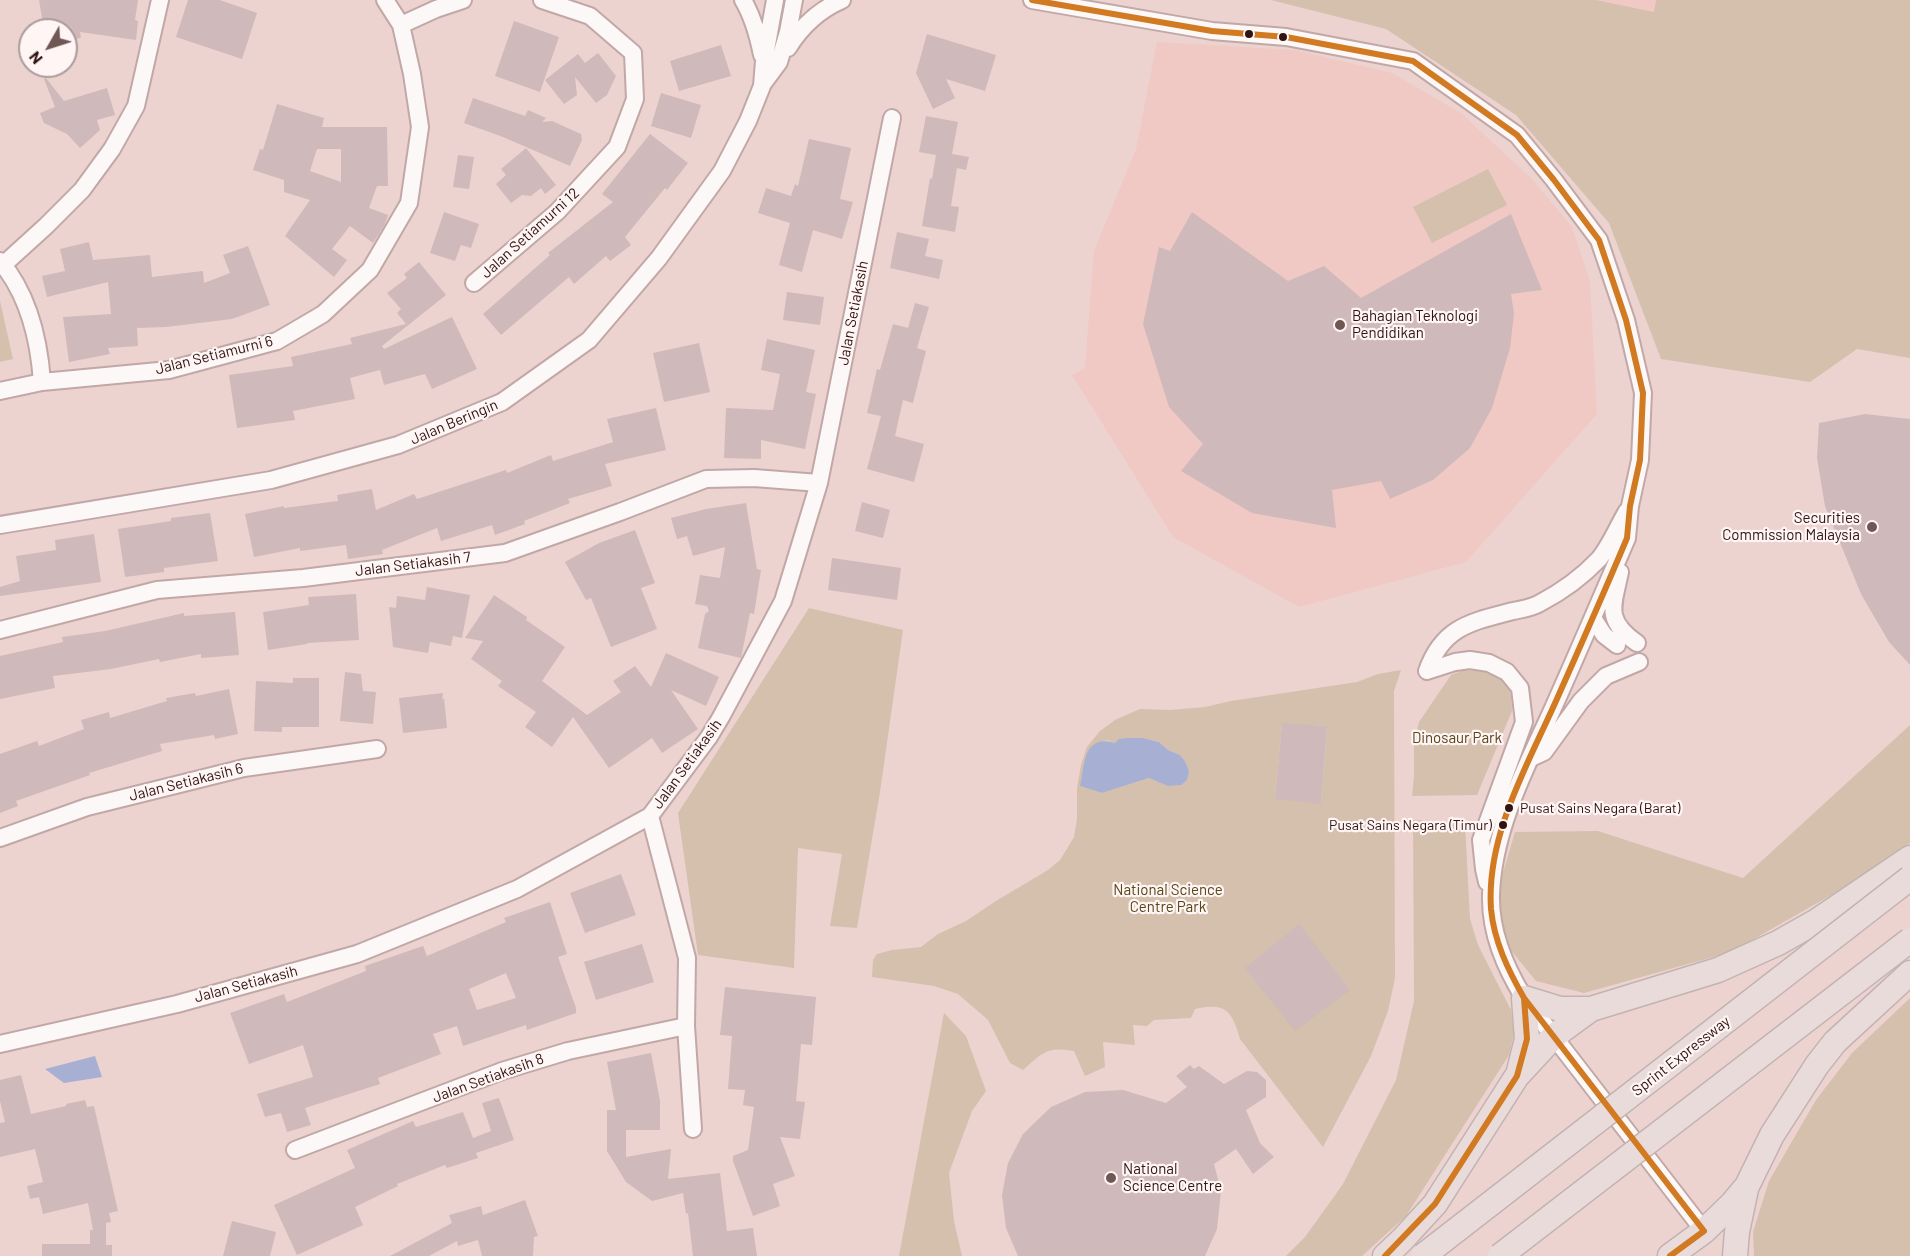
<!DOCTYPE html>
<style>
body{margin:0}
#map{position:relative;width:1910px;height:1256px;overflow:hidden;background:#ecd3d0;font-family:Barlow,sans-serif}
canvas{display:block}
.north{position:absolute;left:18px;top:18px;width:60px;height:60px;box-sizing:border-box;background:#fef5f4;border:2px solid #ab9b99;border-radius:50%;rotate:231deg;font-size:16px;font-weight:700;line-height:24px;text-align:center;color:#2f1411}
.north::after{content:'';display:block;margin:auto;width:21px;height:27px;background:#715754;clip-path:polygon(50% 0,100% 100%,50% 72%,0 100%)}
</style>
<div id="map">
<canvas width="1910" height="1256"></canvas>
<div class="north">N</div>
</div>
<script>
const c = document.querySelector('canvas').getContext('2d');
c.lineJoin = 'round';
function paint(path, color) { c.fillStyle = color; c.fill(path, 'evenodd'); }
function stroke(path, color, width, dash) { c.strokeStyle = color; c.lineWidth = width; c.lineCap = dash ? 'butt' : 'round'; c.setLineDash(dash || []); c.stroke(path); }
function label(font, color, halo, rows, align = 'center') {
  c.font = font + ' Barlow,sans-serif'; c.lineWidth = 4.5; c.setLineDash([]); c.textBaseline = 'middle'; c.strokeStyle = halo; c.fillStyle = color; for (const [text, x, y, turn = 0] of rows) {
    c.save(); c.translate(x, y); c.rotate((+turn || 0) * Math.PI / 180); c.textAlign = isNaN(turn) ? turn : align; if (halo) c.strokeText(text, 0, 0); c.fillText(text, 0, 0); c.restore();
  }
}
const built = new Path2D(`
 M1596,0H1656L1654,12Z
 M1157,42L1295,50L1392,73L1461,113L1532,179L1572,227L1590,281L1597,414L1466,562L1299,607L1173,537L1072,375L1085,368L1094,251L1136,149Z`);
const green = new Path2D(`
 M1271,0H1596L1654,12L1656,0H1910V358L1857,349L1810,382L1661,359L1609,223L1516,115L1386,29Z
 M1488,169L1507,205L1432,243L1413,207Z
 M0,301L13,359L0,362Z
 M809,608L903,630L880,792L857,928L830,926L842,854L798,848L794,968L698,955L678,813Z
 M1401,670L1394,691L1395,978L1388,1011L1371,1056L1323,1147L1240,1039C1232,1011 1226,1002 1195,1009L1191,1018L1154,1020L1147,1026L1133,1025L1135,1045L1103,1042L1105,1067L1085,1076L1074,1051C1047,1046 1042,1053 1023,1070L1010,1063L988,1020L958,994L934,986L872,977L873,960L877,954L892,950L921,947L938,934L966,921L996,901L1048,870L1060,860L1074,837L1077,819V788L1081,765L1087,747L1100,731L1115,720L1140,709L1170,710L1205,707L1231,701L1357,682L1378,674ZM1282,724L1327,726L1321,803L1275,798ZM1143,738L1159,742L1168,750L1180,755L1185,761L1189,771L1169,786L1149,778L1102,793L1081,786L1088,752L1106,740L1115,743Z
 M1464,670C1499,673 1511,671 1512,711L1477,795L1412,796L1414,776V742L1419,722L1451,675Z
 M1910,725V843L1870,873L1731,952L1584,993L1536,981L1504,942L1499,886L1515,832L1598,831L1743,878Z
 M1413,820L1465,823L1470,919L1478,945L1511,1010L1514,1034L1509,1055L1406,1216L1362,1256H1286L1305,1237L1343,1184L1396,1080L1414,1001Z
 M1910,998V1256H1754L1753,1232L1769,1181L1816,1100L1852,1053Z
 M944,1013L966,1036L986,1091L972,1111L949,1173L954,1221L962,1256H899Z`);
const water = new Path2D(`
 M1128,738H1143L1159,742L1168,750L1180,755L1185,761L1189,771L1187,780L1181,785L1168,786L1149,778L1102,793L1080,786C1085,764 1083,734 1115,743L1119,739Z
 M95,1056L102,1077L64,1083L45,1069Z`);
const building = new Path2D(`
 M39,0H138L135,20L138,21L136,40L80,32L81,38L66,40V30H44Z
 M188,0H220L257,13L242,59L176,37Z
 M514,21L559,37L540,92L495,76Z
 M927,34L996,55L985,91L946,79L955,98L933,109L916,73Z
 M721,45L731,76L679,91L670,61Z
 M598,53L616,76L607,95L596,103L575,77L577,95L564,104L545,80L578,54L585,63Z
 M46,78L64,101L107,88L115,115L97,120L100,130L80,148L67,134L44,123L40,113L55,107L44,79Z
 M661,93L701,105L691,138L651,126Z
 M473,98L525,116L528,110L546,118L542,122L552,121L581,134L582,140L570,166L503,137L464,123Z
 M277,104L324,118L322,127H387L388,186H377L369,208L388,215L384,226L373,243L350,226L332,249L347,260L334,277L285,236L310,200L284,192V180L253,170L260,149L263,150ZM317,149H341V182L310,171Z
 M926,116L958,122L952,154L969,157L966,170L957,168L951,206L959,207L955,232L922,226L930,178L932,179L936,155L919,152Z
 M650,134L688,163L667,190L665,188L625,237L631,245L610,261L606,256L574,284L569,277L501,335L483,314L550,255L548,253L613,202L602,194Z
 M809,139L851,148L840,199L853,202L842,239L813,230L802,272L779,265L790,223L758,213L766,188L791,196L795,184L798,186Z
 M526,148L556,185L545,194L541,188L531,196L522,195L511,203L496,184L506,175L501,169Z
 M458,155L474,157L469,189L453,187Z
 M444,212L479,224L471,248L461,245L455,261L430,253Z
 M1192,212L1288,281L1324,266L1361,298L1511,214L1542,290L1511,294L1514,314L1510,348L1492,408L1470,448L1433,480L1390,499L1381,481L1332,490L1336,528L1252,513L1181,471L1203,444L1169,407L1143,324L1159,247L1170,251Z
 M897,232L929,239L925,256L943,260L939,279L890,268Z
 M89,242L93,260L150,255L152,277L203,271L204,283L230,273L223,255L248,246L270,305L232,319L166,327L137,328L138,346L108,348L110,354L69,362L63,317L111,314L108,282L47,297L42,276L65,271L60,249Z
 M419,262L446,295L382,346L384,349L452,317L477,369L432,389L425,374L384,385L380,370L350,378L355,399L293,411L295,420L237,428L229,375L293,366L291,357L352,344L350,338L406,324L397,313L401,309L387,293L407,278L404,274Z
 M787,292L824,297L820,325L783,320Z
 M915,303L929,307L917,348L926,351L913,403L903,400L895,436L924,444L914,482L867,469L881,416L867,413L877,369L880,370L893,324L908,328Z
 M767,339L815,350L806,392L816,394L805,449L761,440V459L724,458L726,408L773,410L780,374L761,370Z
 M699,343L710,392L664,402L653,353Z
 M656,408L666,450L605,464L612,486L568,499L570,503L524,521L525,524L495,535L492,525L441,541L437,528L382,550L383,554L348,559L346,545L300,551V548L254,557L245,514L284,506V508L338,501L337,495L372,489L376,510L414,494L417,499L506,470L507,473L551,455L553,461L613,442L607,419Z
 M1865,414L1910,419V665L1889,642L1861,594L1825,506L1817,458L1819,423Z
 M862,502L890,510L883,538L855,531Z
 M746,503L757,569L761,570L754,614L750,613L741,658L698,648L705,614L709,611L707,606L695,604L700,575L720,578L725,547L693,556L687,536L677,539L671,518L706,509Z
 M210,513L218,561L164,568V572L125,577L118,529L171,521V518Z
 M635,530L655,583L641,588L657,629L611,647L591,598L586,600L565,562L599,543Z
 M94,534L101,582L0,596V587L20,581L16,556L56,550L55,540Z
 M832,558L901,568L897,600L828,590Z
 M427,587L470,595L462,638L453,636L451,646L430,642L428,653L393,647L389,607L396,608L397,596L425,600Z
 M356,594L359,640L307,643V644L268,650L263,612L309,605L308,597Z
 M494,595L527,617L526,620L565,647L542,681L587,715L621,692L613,681L635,666L651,687L666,653L719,677L706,706L671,690L698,729L662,753L652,738L609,768L573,717L552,747L525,727L536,712L498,686L502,681L471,659L483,641L465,638Z
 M235,612L239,655L201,658V654L160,662L159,659L111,669L53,676L55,688L0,699V656L63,642L62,637L105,631L184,613V616Z
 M345,672L361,674L363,691L376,692L373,724L340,721Z
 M293,678H319V727H282V732L254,731L256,681L293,683Z
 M229,689L238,734L215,739L214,735L160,744L162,751L89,773L90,775L16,801L18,806L0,813V754L37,741L39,746L84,729L81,720L109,712L110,718L167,701L166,698L195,693L196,696Z
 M443,693L442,700L444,698L447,728L403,733L399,698Z
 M1282,723L1327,726L1321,804L1275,799Z
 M621,874L636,915L585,933L570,893Z
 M550,902L567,954L558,957L576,1008V1013L527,1030L526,1025L463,1046L457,1026L433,1034L441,1054L378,1078L380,1084L305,1108L311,1125L287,1132L281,1113L265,1117L257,1094L313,1077L303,1045L249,1064L230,1013L284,994L287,1002L366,971L365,966L423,946L427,956L506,922L504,918ZM506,973L516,998L477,1010L469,989Z
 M1299,924L1350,990L1295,1031L1245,968Z
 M642,944L654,982L596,1000L584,962Z
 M725,987L816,997L812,1045L801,1044L796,1101L805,1102L800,1139L780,1137L795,1176L773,1184L780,1206L753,1216L733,1161V1156L748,1150L754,1107L743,1105L745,1090L728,1089L732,1036L720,1035Z
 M651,1053L660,1101V1130H626V1157L671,1149L668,1179L720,1173L727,1231L753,1228L757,1256H693L688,1213L686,1214L683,1193L652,1201L626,1182L607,1151V1110H616L607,1062Z
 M1190,1065L1194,1069L1199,1066L1224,1084L1247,1071L1257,1072L1266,1080V1097L1246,1110L1260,1143L1274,1157L1253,1174L1236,1149L1214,1164L1221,1191L1217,1229L1205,1256H1018L1006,1228L1002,1195L1008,1163L1023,1134L1051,1107L1085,1092L1123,1090L1166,1103L1187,1087L1176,1076Z
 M21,1075L31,1114L66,1106V1104L85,1100L87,1107L94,1106L118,1211L109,1213L111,1222L106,1223V1245H112V1256H42V1244H90V1230H93L88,1203L43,1214L39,1197L30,1199L27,1186L43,1182L35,1149L0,1157V1123L5,1122L0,1101V1080Z
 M499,1098L514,1140L476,1153L478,1158L447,1168L445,1165L397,1184L398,1186L355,1207L363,1225L297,1255L274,1205L355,1168L347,1150L413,1121L416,1127L463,1112L473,1138L491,1131L482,1103Z
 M525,1200L538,1236L534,1237L533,1256H482L478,1240L458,1246L457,1241L429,1256H390L452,1223L449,1215L481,1206L483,1215Z
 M232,1221L276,1232L270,1256H223Z`);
const minor = new Path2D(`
 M743,0C753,17 758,35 762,55
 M1032,0L1212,31L1286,37L1413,61L1517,135L1554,180L1599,240L1626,320L1643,393L1640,460L1630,506L1627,538C1603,594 1579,650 1554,706C1527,766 1493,828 1491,895C1490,933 1505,967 1524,998L1704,1231
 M401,25L436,9L463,0
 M788,48C801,27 819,10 842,0
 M762,85L779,62L788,32L794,0
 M0,261C29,295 39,339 42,382
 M3,265L46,226L82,190L112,149L136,106L160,0
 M474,283L557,212L617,147L635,99L633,53L590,16L542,0
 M0,391L42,382L169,370L277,341L323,314L370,270L409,203L420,127L412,74L401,25L385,0
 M0,525L271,480L398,445L502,402L589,340L659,258L722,171L748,121L762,86L764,61L775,0
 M1620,572C1613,606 1604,620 1637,643
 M1593,618L1604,635L1617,645
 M0,630L157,590L303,578L505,553L620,512L706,479L754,478L819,483
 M1427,671L1455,662L1470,660L1489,663L1507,672L1520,688L1524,722L1481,840L1484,869L1487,882
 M1427,671C1443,626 1472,622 1513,611C1522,609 1532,608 1540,603C1561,592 1582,577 1599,559C1610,546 1618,526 1627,511
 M1531,758L1544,752L1581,701L1606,676L1639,662
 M650,816L687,958L686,1026L693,1129
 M0,838L87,807L244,768L377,749
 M0,1044L177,1004L357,954L517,889L650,816L709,737L721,717L783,601L819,483L892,118
 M295,1150L502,1071L568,1051L686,1026`);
const highway = new Path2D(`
 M1519,1071L1527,1039L1524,998L1560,1009H1591
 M1385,1256L1402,1240L1435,1204L1517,1076L1554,1036L1591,1009L1718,970L1778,943L1817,921L1910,858
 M1670,1256L1704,1231L1732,1204L1747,1186L1772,1135L1817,1065L1835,1042L1910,973
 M1735,1256L1737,1232L1746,1189`);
const highwayBridge = new Path2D(`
 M1423,1256L1910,878
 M1500,1256L1910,940`);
const bus1 = new Path2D(`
 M1032,0L1212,31L1286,37L1413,61L1517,135L1554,180L1599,240L1626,320L1643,393L1640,460L1630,506L1627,538C1604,593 1580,647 1556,701C1527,766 1486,836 1491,909C1494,941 1508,970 1524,998L1704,1231L1670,1256
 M1385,1256L1435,1204L1517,1076L1527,1039L1524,998`);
const markers = [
 [1249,34,5,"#2f1411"],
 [1283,37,5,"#2f1411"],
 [1340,325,6,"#715754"],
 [1872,527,6,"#715754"],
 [1509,808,5,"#2f1411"],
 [1503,825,5,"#2f1411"],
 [1111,1178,6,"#715754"]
];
const busNames = [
 ["Pusat Sains Negara (Barat)",1520,808],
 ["Pusat Sains Negara (Timur)",1492,825,"right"]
];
const streetNames = [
 ["Jalan Setiamurni 12",530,233,-42],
 ["Jalan Setiakasih",853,313,-79],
 ["Jalan Setiamurni 6",214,355,-14],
 ["Jalan Beringin",454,422,-23],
 ["Jalan Setiakasih 7",413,564,-7],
 ["Jalan Setiakasih",687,764,-54],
 ["Jalan Setiakasih 6",186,782,-14],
 ["Jalan Setiakasih",246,984,-15],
 ["Sprint Expressway",1681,1056,-38],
 ["Jalan Setiakasih 8",488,1078,-20]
];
const poiNames = [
 ["Bahagian Teknologi",1352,316],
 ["Pendidikan",1352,333],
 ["Securities",1860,518,"right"],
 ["Commission Malaysia",1860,535,"right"],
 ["National",1123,1169],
 ["Science Centre",1123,1186]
];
const parkNames = [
 ["Dinosaur Park",1457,738],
 ["National Science",1168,890],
 ["Centre Park",1168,907]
];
paint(built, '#f0c9c4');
paint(green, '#d4c0ac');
paint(water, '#a7afd3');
paint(building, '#d0b9ba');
stroke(minor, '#c1a8a6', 20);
stroke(highway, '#c2b3b2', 27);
stroke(minor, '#fcf8f8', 16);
stroke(highway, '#e8dbd9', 24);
stroke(highwayBridge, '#c2b3b2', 27, []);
stroke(highwayBridge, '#e8dbd9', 24);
stroke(bus1, '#d17a22', 6);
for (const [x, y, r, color] of markers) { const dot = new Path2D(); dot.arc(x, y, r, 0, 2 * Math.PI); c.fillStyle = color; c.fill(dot); stroke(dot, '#fef5f4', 2); }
label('14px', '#2f1411', '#fef5f4', busNames, 'left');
label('15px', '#2f1411', '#fef5f4', streetNames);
label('15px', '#2f1411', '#fef5f4', poiNames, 'left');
label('15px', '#584518', '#fef5f4', parkNames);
</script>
